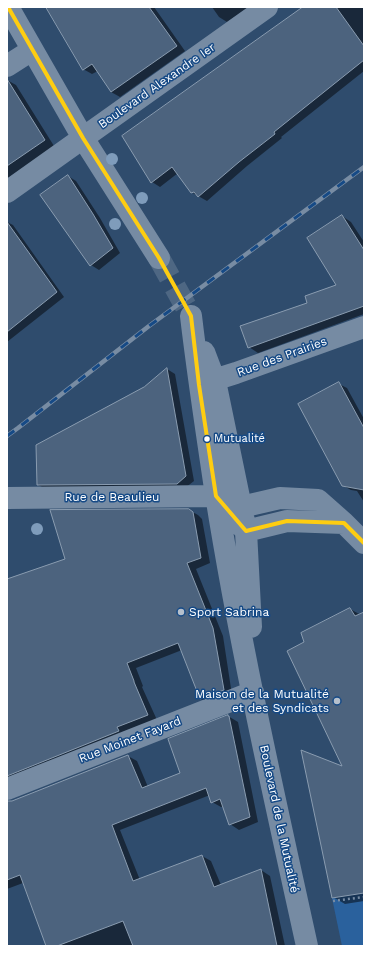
<!DOCTYPE html>
<meta charset="utf-8">
<style>
body{margin:0}
#map{position:relative;width:371px;height:953px;overflow:hidden;background:#2f4c6d;font-family:"Work Sans",sans-serif}
canvas{display:block}
.frame{position:absolute;inset:0;border:8px solid #fff;pointer-events:none}
</style>
<div id="map">
<canvas width="371" height="953"></canvas>
<div class="frame"></div>
</div>
<script>
const c = document.querySelector('canvas').getContext('2d');
c.lineJoin = 'round';
function paint(path, color) { c.fillStyle = color; c.fill(path, 'evenodd'); }
function stroke(path, color, width, dash) { c.strokeStyle = color; c.lineWidth = width; c.lineCap = dash ? 'butt' : 'round'; c.setLineDash(dash || []); c.stroke(path); }
function label(font, color, halo, rows, align = 'center') {
  c.font = font + ' "Work Sans",sans-serif'; c.lineWidth = 3; c.setLineDash([]); c.textBaseline = 'middle'; c.strokeStyle = halo; c.fillStyle = color; for (const [text, x, y, turn = 0] of rows) {
    c.save(); c.translate(x, y); c.rotate((+turn || 0) * Math.PI / 180); c.textAlign = isNaN(turn) ? turn : align; if (halo) c.strokeText(text, 0, 0); c.fillText(text, 0, 0); c.restore();
  }
}
const green = new Path2D(`
 M364,893V946H342L332,898Z`);
const shadow = new Path2D(`
 M47,7H154L185,51L120,97L111,92L98,71L92,74L83,69Z
 M212,7H249L227,22L219,17Z
 M305,7H364V71L281,137L282,138L247,166L207,201L191,192L178,173L160,187L152,182Z
 M7,80L16,85L54,146L7,179Z
 M68,176L76,181L100,218L120,253L99,270L91,265Z
 M342,216L351,222L364,242V314L258,353L249,347L308,303L338,285Z
 M7,222L13,225L64,297L7,342Z
 M167,369L175,374L194,481L185,488L46,489L38,485L145,388Z
 M339,384L347,388L364,419V502L357,491L351,490L342,485Z
 M189,510L198,515L202,519L210,563L196,569L223,636L232,695L210,704L201,699L182,650L136,668L143,686L142,687L157,720L7,786V580L66,560Z
 M350,609L361,615L364,613V901L345,904L333,897L344,768L305,642Z
 M228,716L238,722L258,822L239,830L230,824L224,806L221,807L212,802L210,795L120,830L140,880L202,856L211,861L221,885L261,870L270,876L285,946H84L83,945L79,946H47L23,883L7,889V802H12L128,756L137,761L148,787L181,774Z`);
const building = new Path2D(`
 M46,7H149L177,46L111,92L92,64L83,70Z
 M303,7H336L364,46V60L274,132L275,134L239,162L198,197L194,192L191,193L172,167L151,183L122,136Z
 M7,79L45,140L7,166Z
 M68,175L93,214L113,248L90,266L40,195Z
 M342,215L364,250V306L248,348L240,326L307,303L305,296L336,285L307,238Z
 M7,222L57,292L7,332Z
 M167,368L186,476L177,484L37,485L36,445L144,387Z
 M339,382L364,428V490L342,486L298,404Z
 M189,509L193,512L201,558L187,563L213,628L224,690L200,699L178,643L127,663L134,681V682L148,715L117,727L119,731L7,776V579L65,559L50,510Z
 M350,608L355,616L364,612V893L332,898L301,750L342,766L287,651L304,642L301,633Z
 M228,715V716H229L250,817L229,825L220,799L211,803L206,788L112,825L133,881L202,855L214,887L261,869L277,946H133L123,921L57,946H46L20,875L7,880V801H12L128,755L142,788L180,773L168,739Z`);
const minorTunnel = new Path2D(`
 M159,258L191,316`);
const path = new Path2D(`
 M333,901L364,897`);
const minor = new Path2D(`
 M8,7L83,138L159,258
 M7,66L32,50
 M7,192L267,7
 M191,316C198,376 207,435 216,495C240,646 274,796 307,946
 M204,352L215,381L246,531L251,627
 M201,384L236,373L364,327
 M7,498L216,496L229,501
 M241,507L280,498L318,500L344,523L364,543
 M236,520L246,531L287,521L344,523
 M7,789L253,692`);
const rail = new Path2D(`
 M7,436L18,428L149,326L364,167`);
const bus1 = new Path2D(`
 M8,7L83,138L159,258L191,316L199,385L216,496L246,531L287,521L344,523L364,543`);
const trees = [
 [112,159],
 [142,198],
 [115,224],
 [37,529]
];
const markers = [
 [207,439,3.5,"#fff"],
 [181,612,4,"#b6c0cc"],
 [337,701,4,"#b6c0cc"]
];
const busNames = [
 ["Mutualité",214,439]
];
const streetNames = [
 ["Boulevard Alexandre Ier",157,86,-35],
 ["Rue des Prairies",282,357,-20],
 ["Rue de Beaulieu",112,497],
 ["Rue Moinet Fayard",130,740,-21],
 ["Boulevard de la Mutualité",279,819,78]
];
const poiNames = [
 ["Sport Sabrina",189,612],
 ["Maison de la Mutualité",329,694,"right"],
 ["et des Syndicats",329,708,"right"]
];
paint(green, '#2a619d');
paint(shadow, '#0007');
paint(building, '#4c637e');
stroke(building, '#8a9cb0', 1);
stroke(minorTunnel, '#4e6783', 22, [22, 11]);
stroke(path, '#768ba3', 2.5, [2, 3]);
stroke(minor, '#768ba3', 22);
stroke(rail, '#788ca3', 4.5);
stroke(rail, '#164a86', 3, [9]);
stroke(bus1, '#fecd11', 4);
c.fillStyle = '#7f9cbb';
for (const [x, y] of trees) { c.beginPath(); c.arc(x, y, 6, 0, 2 * Math.PI); c.fill(); }
for (const [x, y, r, color] of markers) { const dot = new Path2D(); dot.arc(x, y, r, 0, 2 * Math.PI); c.fillStyle = color; c.fill(dot); stroke(dot, '#164a86', 1.5); }
label('11px', '#fff', '#164a86', busNames, 'left');
label('12px', '#fff', '#164a86', streetNames);
label('12px', '#fff', '#164a86', poiNames, 'left');
</script>
